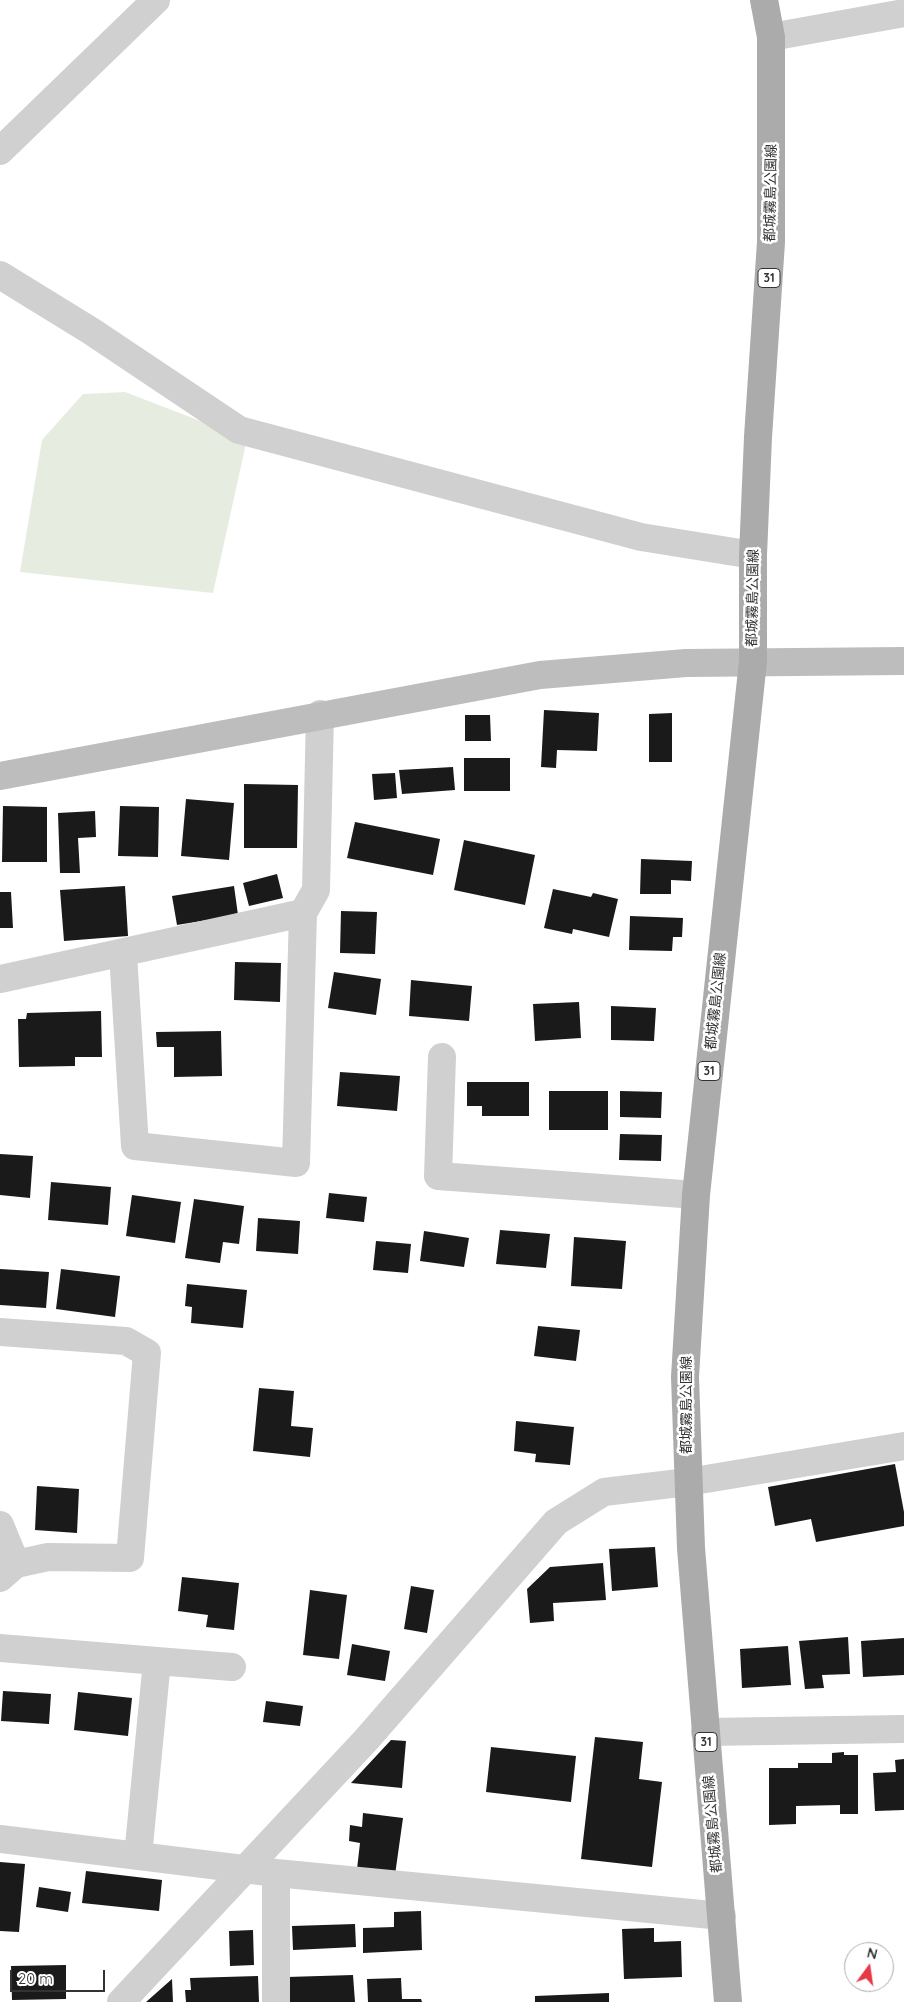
<!DOCTYPE html>
<meta charset="utf-8">
<style>
body{margin:0}
#map{position:relative;width:904px;height:2002px;overflow:hidden;background:#fff;font-family:Quicksand,sans-serif}
canvas{display:block}
.north{position:absolute;left:844px;top:1942px;width:50px;height:50px;box-sizing:border-box;background:#fff;border:1px solid #adadad;border-radius:50%;rotate:14deg;font-size:14px;font-weight:700;line-height:20px;text-align:center;color:#333}
.north::after{content:'';display:block;margin:auto;width:18px;height:22px;background:#e63946;clip-path:polygon(50% 0,100% 100%,50% 72%,0 100%)}
.scale{position:absolute;left:10px;top:1970px;width:95px;height:22px;box-sizing:border-box;border:2px solid #333;border-top:0;padding-left:6px;font-size:15px;line-height:18px;white-space:nowrap;color:#333;-webkit-text-stroke:4px #fff;paint-order:stroke}
</style>
<div id="map">
<canvas width="904" height="2002"></canvas>
<div class="north">N</div>
<div class="scale">20 m</div>
</div>
<script>
const c = document.querySelector('canvas').getContext('2d');
c.lineJoin = 'round';
function paint(path, color) { c.fillStyle = color; c.fill(path, 'evenodd'); }
function stroke(path, color, width, dash) { c.strokeStyle = color; c.lineWidth = width; c.lineCap = dash ? 'butt' : 'round'; c.setLineDash(dash || []); c.stroke(path); }
function label(font, color, halo, rows, align = 'center') {
  c.font = font + ' Quicksand,"Noto Sans JP",sans-serif'; c.lineWidth = 5; c.setLineDash([]); c.textBaseline = 'middle'; c.strokeStyle = halo; c.fillStyle = color; for (const [text, x, y, turn = 0] of rows) {
    c.save(); c.translate(x, y); c.rotate((+turn || 0) * Math.PI / 180); c.textAlign = isNaN(turn) ? turn : align; if (halo) c.strokeText(text, 0, 0); c.fillText(text, 0, 0); c.restore();
  }
}
const green = new Path2D(`
 M125,392L247,439L213,593L20,572L42,440L83,394Z`);
const building = new Path2D(`
 M544,710L599,713L597,751L557,750L556,768L541,767Z
 M672,713V762H649V714Z
 M465,715H490L491,741H465Z
 M464,758H510V791H464Z
 M453,767L455,790L402,794L399,770Z
 M395,773L397,798L374,800L372,774Z
 M244,784L298,785L297,848H244Z
 M186,799L234,803L229,860L181,856Z
 M3,806L47,807V862H2Z
 M120,806L159,807L158,857L118,856Z
 M95,811L96,837L78,838L80,873H60L58,813Z
 M355,822L440,839L433,875L347,858Z
 M464,840L535,855L525,905L454,890Z
 M641,859L692,861L691,881L671,880V894H640Z
 M277,874L283,898L249,906L243,883Z
 M125,886L128,936L64,941L60,890Z
 M234,886L238,915L177,925L172,896Z
 M553,889L591,897L593,893L618,899L609,937L573,929L572,934L544,928Z
 M0,892H11L13,928H0Z
 M341,911L377,912L375,954L340,953Z
 M630,916L683,918L682,937H673L672,951L629,950Z
 M235,962L281,963L280,1002L234,1000Z
 M334,972L381,979L376,1015L328,1008Z
 M411,980L472,986L469,1021L409,1016Z
 M579,1002L581,1038L535,1041L533,1004Z
 M611,1006L656,1008L654,1041L611,1040Z
 M101,1011L102,1057H75V1066L19,1067L18,1019H26L27,1013Z
 M221,1031L222,1076L174,1077V1047H157L156,1032Z
 M340,1072L400,1076L397,1111L337,1106Z
 M467,1082H529V1116H482V1106H467Z
 M549,1091H608V1130H549Z
 M620,1091L662,1092L661,1118L620,1117Z
 M620,1134L662,1135L661,1161L619,1160Z
 M0,1154L33,1156L30,1198L0,1195Z
 M51,1182L111,1187L108,1225L48,1220Z
 M329,1193L367,1197L364,1222L326,1218Z
 M132,1195L181,1202L175,1243L126,1236Z
 M194,1199L244,1206L239,1244L223,1242L220,1263L185,1258Z
 M258,1218L300,1221L298,1254L256,1251Z
 M500,1230L550,1234L546,1268L496,1264Z
 M424,1231L469,1238L464,1267L420,1261Z
 M574,1237L626,1241L622,1289L571,1286Z
 M376,1241L411,1244L408,1273L373,1270Z
 M0,1269L49,1272L46,1308L0,1305Z
 M61,1269L120,1276L115,1317L56,1309Z
 M187,1284L247,1290L243,1328L191,1323L192,1307L185,1306Z
 M538,1326L580,1330L576,1361L534,1356Z
 M259,1388L294,1391L291,1426L313,1428L310,1457L253,1451Z
 M516,1421L574,1427L570,1465L535,1462L536,1454L514,1451Z
 M895,1464L904,1512V1526L816,1542L811,1519L775,1526L768,1487Z
 M37,1486L79,1489L77,1533L35,1530Z
 M655,1547L658,1587L612,1591L609,1549Z
 M603,1563L606,1600L553,1603L554,1621L530,1623L527,1589L550,1567Z
 M182,1577L239,1583L234,1630L206,1627L208,1615L178,1611Z
 M411,1586L434,1590L427,1633L404,1629Z
 M310,1590L347,1595L339,1659L303,1655Z
 M848,1637L850,1674L822,1675L824,1688L805,1689L799,1641Z
 M904,1638V1675L863,1677L861,1641Z
 M352,1644L390,1651L385,1681L347,1675Z
 M788,1646L791,1685L742,1688L740,1649Z
 M3,1691L51,1694L49,1724L1,1721Z
 M78,1692L132,1698L128,1736L74,1730Z
 M266,1701L303,1706L300,1726L263,1722Z
 M595,1737L643,1742L639,1779L662,1782L652,1867L581,1859Z
 M391,1740L406,1741L402,1788L351,1783Z
 M491,1747L576,1756L571,1802L486,1792Z
 M844,1752V1755H858V1814H840V1805L796,1806V1824L769,1825V1768H798V1763H832V1753Z
 M904,1759V1810L875,1811L873,1773L896,1772L895,1760Z
 M363,1813L403,1818L395,1875L357,1869L360,1843L349,1841L350,1825L362,1827Z
 M0,1862L25,1864L19,1932L0,1931Z
 M86,1871L162,1880L159,1911L82,1903Z
 M39,1887L71,1892L68,1912L36,1907Z
 M421,1911L422,1950L363,1953V1928L394,1927V1912Z
 M355,1924L356,1947L293,1950L292,1926Z
 M654,1928V1942L681,1941L682,1977L624,1979L622,1929Z
 M253,1930L254,1965L230,1966L229,1931Z
 M66,1965V1999L12,2000L11,1966Z
 M353,1975L355,2002H287V1977Z
 M258,1976L259,2002H186L185,1990H191L190,1978Z
 M401,1978L402,1999H421L422,2002H368L367,1979Z
 M172,1979L173,2002H146Z
 M609,1993V2002H535V1996Z`);
const street = new Path2D(`
 M771,37L904,13
 M0,151L156,0
 M0,275L91,331L239,430L641,537L753,555
 M123,954L135,1146L296,1163L303,913
 M0,979L303,913L316,890L320,714
 M442,1057L438,1176L696,1195
 M0,1332L126,1341L147,1353L130,1558L48,1557L16,1564L0,1578
 M0,1525L16,1564
 M0,1648L157,1661L138,1856
 M157,1661L232,1667
 M705,1732L904,1729
 M0,1839L276,1873L722,1916
 M276,1873V2002
 M121,2002L366,1740L556,1522L604,1492L688,1482L904,1446`);
const secondary = new Path2D(`
 M0,776L540,675L686,663L904,661`);
const primary = new Path2D(`
 M728,2002L691,1548L685,1377L696,1195L753,661V555L758,437L771,242V37L764,0`);
const shields = [
 [769,278,22],
 [709,1071,22],
 [706,1742,22]
];
const shieldNames = [
 ["31",769,278],
 ["31",709,1071],
 ["31",706,1742]
];
const streetNames = [
 ["都城霧島公園線",771,193,-89],
 ["都城霧島公園線",753,598,-89],
 ["都城霧島公園線",716,1001,-84],
 ["都城霧島公園線",687,1405,-90],
 ["都城霧島公園線",713,1824,-95]
];
paint(green, '#e6ecdf');
paint(building, '#1a1a1a');
stroke(street, '#d0d0d0', 28);
stroke(secondary, '#bdbdbd', 28);
stroke(primary, '#ababab', 28);
for (const [x, y, w] of shields) { const box = new Path2D(); box.roundRect(x - w / 2, y - 9.5, w, 19, 4); c.fillStyle = '#fff'; c.fill(box); stroke(box, '#333', 1); }
label('bold 12px', '#333', null, shieldNames);
label('14px', '#333', '#fff', streetNames);
</script>
